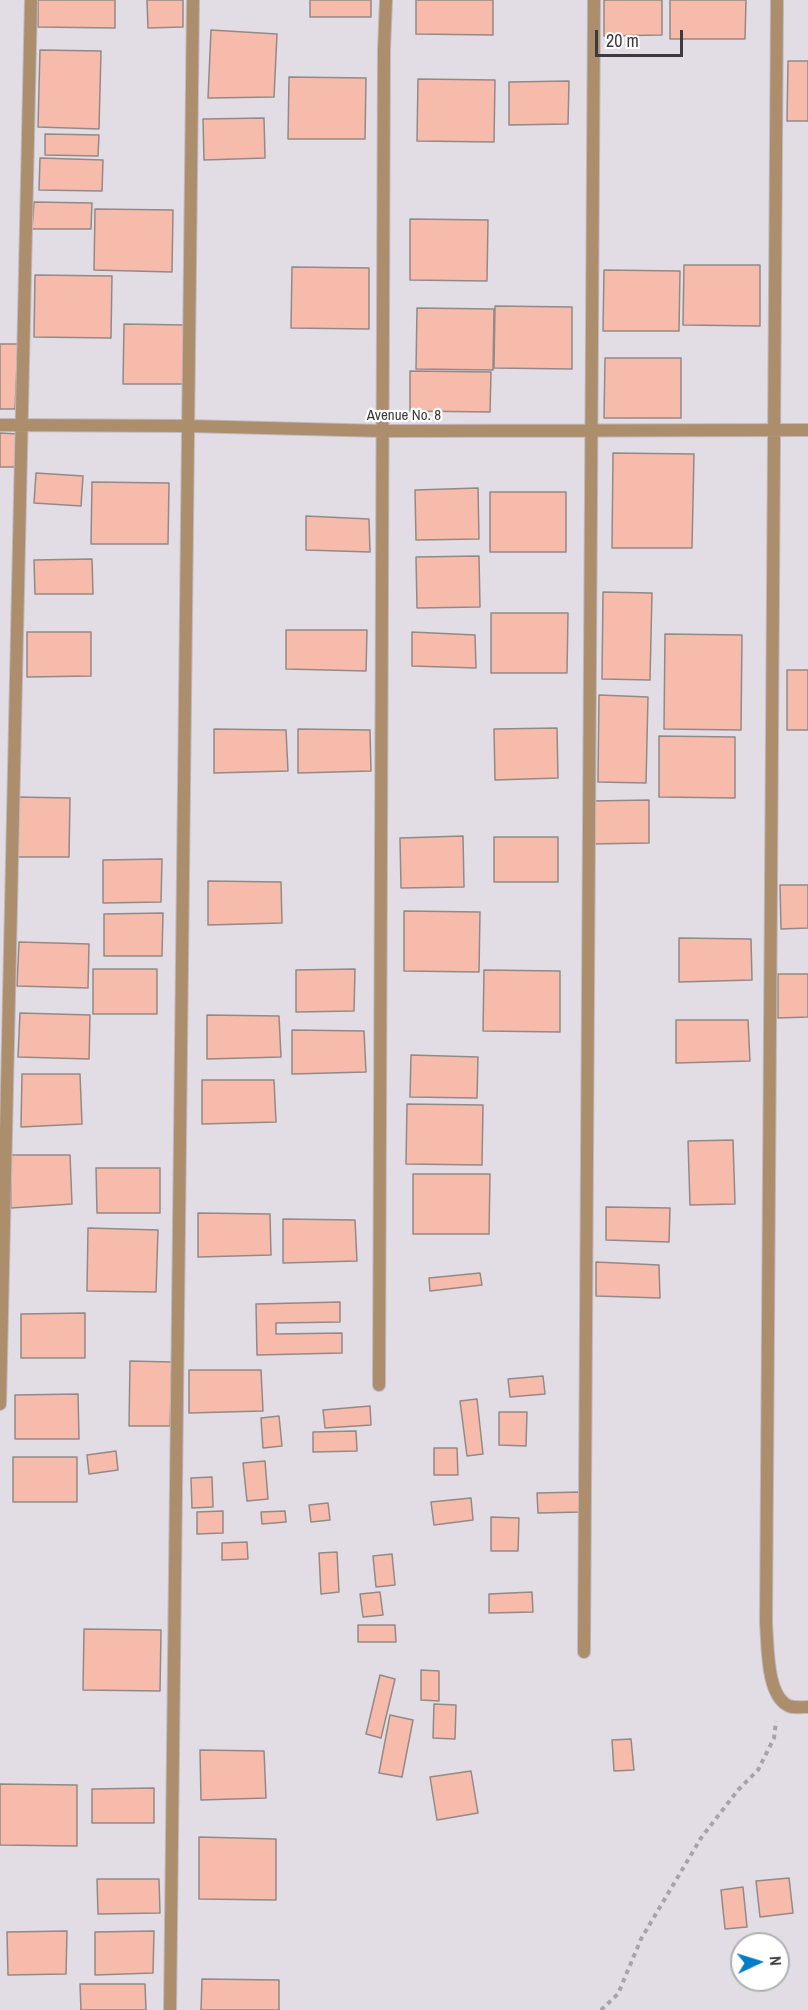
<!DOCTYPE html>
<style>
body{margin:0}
#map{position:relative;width:808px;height:2010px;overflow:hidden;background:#e2dce4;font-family:"Archivo Narrow",sans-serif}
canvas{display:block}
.north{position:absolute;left:730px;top:1932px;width:60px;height:60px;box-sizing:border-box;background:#fff;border:2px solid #b1b0b1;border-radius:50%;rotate:86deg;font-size:16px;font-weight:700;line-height:24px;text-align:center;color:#3d3a3d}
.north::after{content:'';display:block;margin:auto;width:21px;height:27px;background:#007dc5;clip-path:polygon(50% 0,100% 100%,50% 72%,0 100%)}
.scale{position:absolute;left:595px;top:30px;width:88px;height:27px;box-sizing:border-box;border:3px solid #3d3a3d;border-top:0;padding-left:8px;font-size:18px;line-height:21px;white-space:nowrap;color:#3d3a3d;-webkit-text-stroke:4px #fff;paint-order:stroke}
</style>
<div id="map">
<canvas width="808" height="2010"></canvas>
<div class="north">N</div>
<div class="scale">20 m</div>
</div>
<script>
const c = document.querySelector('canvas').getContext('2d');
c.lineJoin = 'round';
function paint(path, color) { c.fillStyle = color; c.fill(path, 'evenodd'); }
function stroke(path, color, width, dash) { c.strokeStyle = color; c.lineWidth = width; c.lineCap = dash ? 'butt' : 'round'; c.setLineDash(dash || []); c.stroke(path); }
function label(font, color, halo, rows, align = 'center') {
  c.font = font + ' "Archivo Narrow",sans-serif'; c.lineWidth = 4.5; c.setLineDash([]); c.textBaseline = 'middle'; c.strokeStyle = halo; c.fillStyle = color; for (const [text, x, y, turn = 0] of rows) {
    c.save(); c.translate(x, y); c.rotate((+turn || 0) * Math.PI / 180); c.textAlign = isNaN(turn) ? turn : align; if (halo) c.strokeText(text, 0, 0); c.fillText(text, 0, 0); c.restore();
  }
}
const building = new Path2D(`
 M38,0H115V28L38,27Z
 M147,0H183V27L148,28Z
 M310,0H371V17H310Z
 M416,0H493V35L416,34Z
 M604,0H662V35L604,36Z
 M670,0H746L745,39H670Z
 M211,30L277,34L274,97L208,98Z
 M40,50L101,51L99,129L38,127Z
 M788,61H808V121H787Z
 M289,77L366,78L365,139H288Z
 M418,79L495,80L494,142L417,141Z
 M569,81L568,124L509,125V82Z
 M264,118L265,158L204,160L203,119Z
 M45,134L99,135L98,156L45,155Z
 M40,158L103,160L102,191L39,190Z
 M34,202L92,203L91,229H32Z
 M95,209L173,210L172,272L94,270Z
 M410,219L488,220L487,281L410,280Z
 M684,265H760V326L683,325Z
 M292,267L369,268V329L291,328Z
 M604,270L680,271L679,331H603Z
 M35,275L112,276L111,338L34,337Z
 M495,306L572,307V369L494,368Z
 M417,308L494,309L493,370L416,369Z
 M124,324L185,325L184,384H123Z
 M0,344H18L15,409H0Z
 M605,358H681V418H604Z
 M410,371L491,372L490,412L410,411Z
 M0,433L18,434L16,467H0Z
 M613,453L694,454L692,548H612Z
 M36,473L83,476L81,506L34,503Z
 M92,482L169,483L168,544H91Z
 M478,488L479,539L416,540L415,490Z
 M490,492H566V552H490Z
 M306,516L369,519L370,552L306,550Z
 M479,556L480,607L417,608L416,557Z
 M92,559L93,594H35L34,560Z
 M603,592L652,593L650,680L602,679Z
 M491,613H568L567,673H491Z
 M286,630H367L366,671L286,669Z
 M27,632H91V676L27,677Z
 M412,632L475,635L476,668L412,666Z
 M665,634L742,635L741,730L664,729Z
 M787,670H808V730H787Z
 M599,695L648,697L646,783L598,782Z
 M557,728L558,778L495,780L494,729Z
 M214,729L286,730L288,771L214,773Z
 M298,729L370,730L371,771L298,773Z
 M659,736L735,737V798L659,797Z
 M17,797L70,798L69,857H16Z
 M649,800V843L590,844L591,801Z
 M463,836L464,887L401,888L400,838Z
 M494,837H558V882H494Z
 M162,859L161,902L103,903V860Z
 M208,881L281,882L282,923L208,925Z
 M780,885H808V928L781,929Z
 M404,911L480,912L479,972L404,971Z
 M163,913L162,956H104V914Z
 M679,938L751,939L752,980L679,982Z
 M19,942L89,944L88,988L17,986Z
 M93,969H157V1014H93Z
 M355,969L354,1011L296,1012V970Z
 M484,970L560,971V1032L483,1031Z
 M778,974H808V1017L778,1018Z
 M20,1013L90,1015L89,1059L18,1057Z
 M207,1015L279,1016L281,1057L207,1059Z
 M676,1020H748L750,1061L676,1063Z
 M292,1030L364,1031L366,1072L292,1074Z
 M411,1055L478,1057L477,1098L410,1097Z
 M22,1074H80L82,1124L21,1127Z
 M202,1080H274L276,1122L202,1124Z
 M407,1104L483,1105L482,1165L406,1164Z
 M733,1140L735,1204L690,1205L688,1141Z
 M11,1155H70L72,1204L11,1208Z
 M96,1168H160V1213H97Z
 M413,1174H490L489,1234H413Z
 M606,1207L670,1208L669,1242L606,1240Z
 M198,1213L270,1214L271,1255L198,1257Z
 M283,1219L355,1220L357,1261L283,1263Z
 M88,1228L158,1230L156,1292L87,1291Z
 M596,1262L659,1265L660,1298L596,1296Z
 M480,1273L482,1285L430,1291L429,1278Z
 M340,1302V1322L276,1323V1334L342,1333V1353L257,1355L256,1304Z
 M85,1313V1358H21V1314Z
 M130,1361L172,1362L170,1426H129Z
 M189,1370H261L263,1411L189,1413Z
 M543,1376L545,1394L510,1397L508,1379Z
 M78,1394L79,1439H15V1395Z
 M477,1399L483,1454L467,1456L460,1401Z
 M370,1406L371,1425L325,1428L323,1410Z
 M499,1412H527L526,1446L499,1445Z
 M279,1416L282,1446L263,1448L261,1418Z
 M356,1431L357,1451L313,1452V1432Z
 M434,1448H457L458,1475H434Z
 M116,1451L118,1470L89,1474L87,1455Z
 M13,1457H77V1502H13Z
 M265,1461L268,1499L247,1501L243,1463Z
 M212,1477L213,1507L192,1508L191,1478Z
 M581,1492V1512L538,1513L537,1493Z
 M471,1498L473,1520L434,1525L431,1502Z
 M328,1503L330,1520L311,1522L309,1505Z
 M223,1511V1533L197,1534V1512Z
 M285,1511L286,1522L262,1524L261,1512Z
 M491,1517L519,1518L518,1551H491Z
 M247,1542L248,1559L222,1560V1543Z
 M337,1552L339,1592L321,1594L319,1553Z
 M392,1554L395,1585L376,1587L373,1556Z
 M380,1592L383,1615L363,1617L360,1594Z
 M532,1592L533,1612L489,1613V1594Z
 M358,1625H395L396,1642H358Z
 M84,1629L161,1630L160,1691L83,1690Z
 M421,1670L439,1671V1701L421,1700Z
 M380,1675L395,1679L381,1738L366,1734Z
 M434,1704L456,1705L455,1739L433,1738Z
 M390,1715L413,1720L402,1777L379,1773Z
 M631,1739L634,1770L614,1771L612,1740Z
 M200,1750L264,1751L266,1798L201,1800Z
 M471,1771L478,1813L437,1820L430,1777Z
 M0,1784L77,1785V1846L0,1845Z
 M154,1788V1823H92V1789Z
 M199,1837L276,1839V1900L199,1899Z
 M789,1878L793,1913L760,1917L756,1881Z
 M97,1879H159L160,1913L98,1914Z
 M743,1887L747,1927L725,1929L721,1890Z
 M67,1931L66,1974L8,1975L7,1932Z
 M154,1931L153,1973L95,1975V1932Z
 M202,1979L279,1980V2010H201Z
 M80,1984H145L146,2010H81Z`);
const path = new Path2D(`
 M601,2010L618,1994L641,1939L701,1838L738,1790L758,1770L774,1738L776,1721`);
const minor = new Path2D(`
 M777,0L766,1623C768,1645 766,1696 789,1706C795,1708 802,1707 808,1707
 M0,425L188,426L383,431L808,430
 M379,1385L384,50L386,0
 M0,1404L31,0
 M584,1652L594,0
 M170,2010L193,0`);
const streetNames = [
 ["Avenue No. 8",404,416]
];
paint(building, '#f6bbaa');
stroke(building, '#938a87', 1.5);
stroke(minor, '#beb8bf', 14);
stroke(path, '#a8a3aa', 4, [4.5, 4.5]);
stroke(minor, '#ac8d6c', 12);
label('15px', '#3d3a3d', '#fff', streetNames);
</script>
